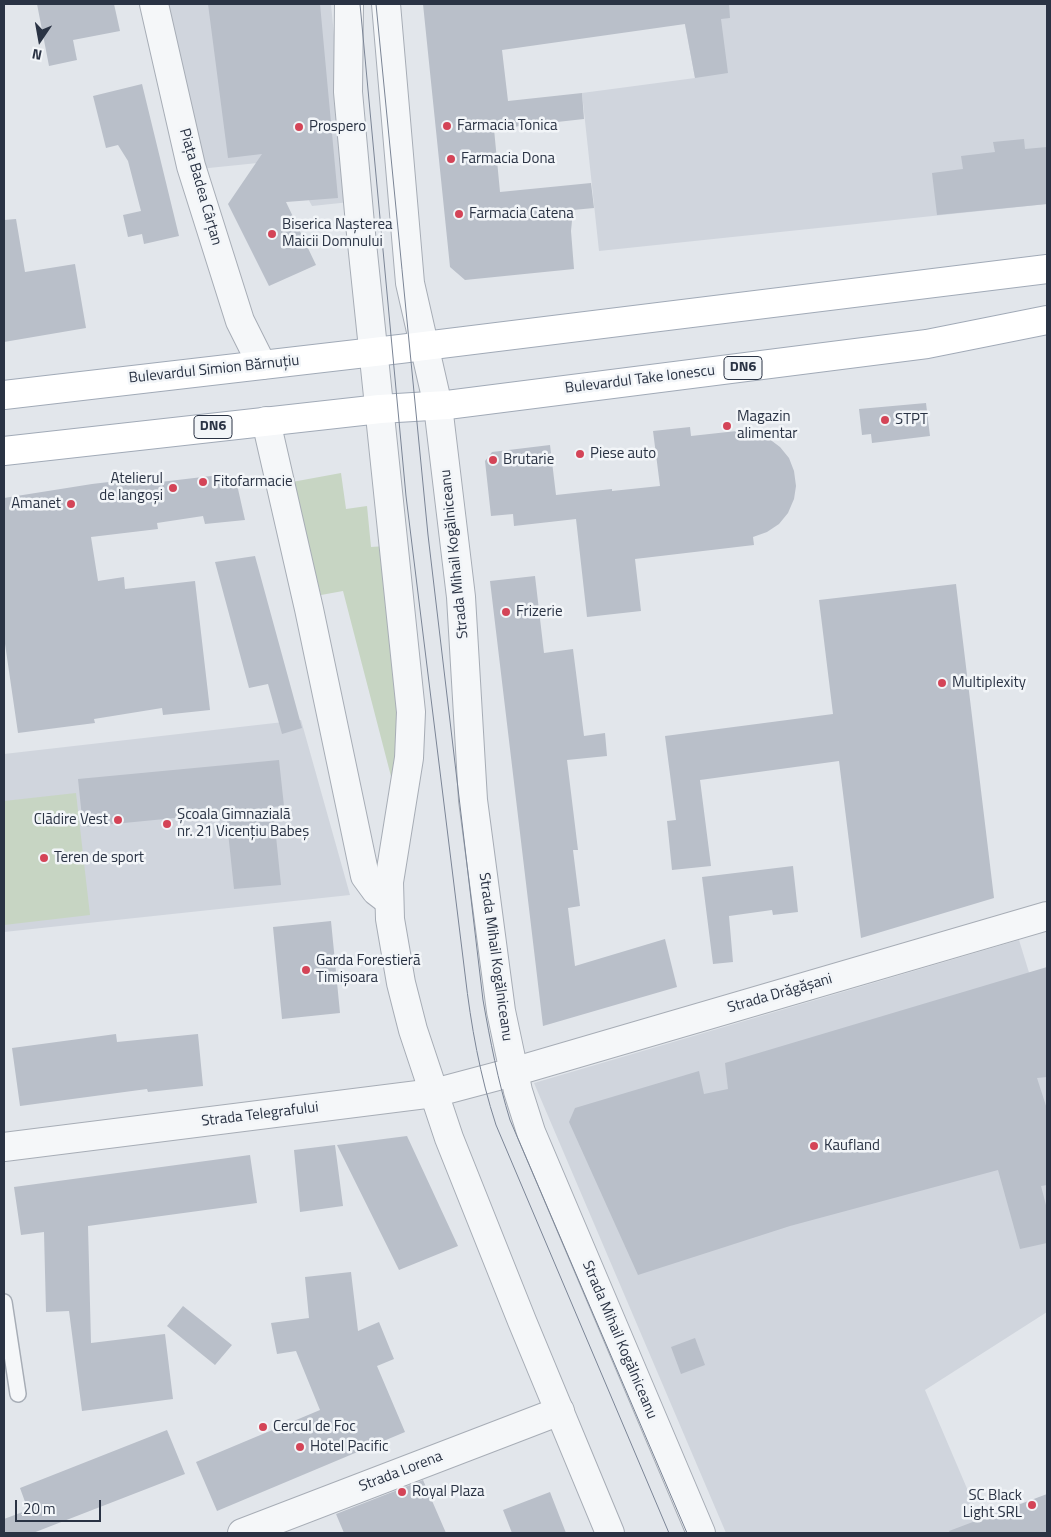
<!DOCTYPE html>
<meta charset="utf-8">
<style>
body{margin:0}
#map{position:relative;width:1051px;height:1537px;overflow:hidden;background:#e2e6eb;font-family:"Titillium Web",sans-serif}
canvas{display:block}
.frame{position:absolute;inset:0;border:5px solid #2a3344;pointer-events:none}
.north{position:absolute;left:15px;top:15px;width:50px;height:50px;-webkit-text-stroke:4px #f2f5f8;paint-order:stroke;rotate:192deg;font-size:14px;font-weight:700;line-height:20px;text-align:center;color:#2a3344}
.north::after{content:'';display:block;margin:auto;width:18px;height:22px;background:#2a3344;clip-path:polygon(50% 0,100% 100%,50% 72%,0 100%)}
.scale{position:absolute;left:15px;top:1500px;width:86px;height:22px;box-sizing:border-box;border:2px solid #2a3344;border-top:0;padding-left:6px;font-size:15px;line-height:18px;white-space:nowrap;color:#2a3344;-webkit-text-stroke:4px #f2f5f8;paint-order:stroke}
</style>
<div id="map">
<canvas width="1051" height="1537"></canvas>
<div class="frame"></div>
<div class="north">N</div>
<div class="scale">20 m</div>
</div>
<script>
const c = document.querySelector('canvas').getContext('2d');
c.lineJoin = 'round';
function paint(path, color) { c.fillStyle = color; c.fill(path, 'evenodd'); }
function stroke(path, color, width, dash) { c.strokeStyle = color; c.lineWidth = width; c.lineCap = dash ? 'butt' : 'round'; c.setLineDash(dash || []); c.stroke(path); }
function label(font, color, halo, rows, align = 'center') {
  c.font = font + ' "Titillium Web",sans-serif'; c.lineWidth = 5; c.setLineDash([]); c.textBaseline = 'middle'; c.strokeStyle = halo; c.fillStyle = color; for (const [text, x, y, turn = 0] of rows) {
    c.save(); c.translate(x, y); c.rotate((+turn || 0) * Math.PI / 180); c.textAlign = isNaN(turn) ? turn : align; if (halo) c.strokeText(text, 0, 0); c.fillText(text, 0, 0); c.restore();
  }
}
const built = new Path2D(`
 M163,4H331L350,202L312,206L287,160L199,169Z
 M681,4H1046L1047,204L599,251L582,93L695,78Z
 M301,720L350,895L4,932V754Z
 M1019,940L1047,1031V1312L925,1390L986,1533H726L534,1083Z`);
const green = new Path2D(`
 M341,473L346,509L367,506L371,547L386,546L404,706L394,788L343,591L321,595L292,482Z
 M76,793L90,915L4,925V801Z`);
const building = new Path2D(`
 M37,4H114L120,31L73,40L77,60L49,66Z
 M208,4H320L338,198L286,202L316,265L269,286L228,204L262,154L228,158Z
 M423,4H729L730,18L721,19L728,73L695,78L685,24L502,50L508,101L582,93L584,119L494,129L500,192L591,183L594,208L573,210L571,231L574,269L465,280L450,267Z
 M142,84L179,236L144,244L142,234L128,237L123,215L141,211L128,161L118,145L106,148L93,96Z
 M1024,139L1025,149L1047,147V204L937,215L932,173L963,169L961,156L995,152L993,142Z
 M16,219L25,272L75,264L86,328L4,342V220Z
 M926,403L930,436L872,443L871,434L862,435L859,409Z
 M690,427L691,436L746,430L768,438L780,447L789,458L794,471L796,486L794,499L788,513L779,524L767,532L753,537L754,545L635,559L641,611L587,617L576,519L514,526L513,514L491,516L485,461L492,452L550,445L556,495L612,489V491L660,486L653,431Z
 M228,474L236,480L245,520L205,524L203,516L157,523L158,529L91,537L98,581L124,577L125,589L195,581L210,710L163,715L162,708L94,719L95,723L18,733L4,637V498L92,484L151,477L152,483Z
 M255,556L302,728L282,734L268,684L249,688L215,562Z
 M535,576L544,653L573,649L584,736L605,733L607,756L567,760L578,850H573L580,906L568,908L575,966L665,939L677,987L543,1026L490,581Z
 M956,584L994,898L861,938L839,761L700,780L711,866L672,870L667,821L676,820L665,736L833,714L819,600Z
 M279,760L284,806L273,807L281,885L234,889L226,813L83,827L78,779Z
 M793,866L798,912L773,915L772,910L729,916L733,962L713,964L702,877Z
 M331,921L340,1013L282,1019L273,927Z
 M1047,967V1077L1037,1078L1047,1109V1185L1041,1186L1047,1209V1243L1020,1249L998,1170L790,1226L638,1275L569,1122L575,1108L699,1071L704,1094L728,1089L725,1063Z
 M116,1034L117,1042L198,1034L203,1086L148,1092L147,1089L20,1106L12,1048Z
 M407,1136L458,1246L399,1270L337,1145Z
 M335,1145L343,1206L300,1212L294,1150Z
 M250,1155L257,1203L88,1226L91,1343L165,1334L173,1399L82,1411L69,1311L46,1312L44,1232L21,1235L14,1187Z
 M351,1272L358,1331L379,1322L394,1359L377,1366L405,1432L217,1511L196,1462L320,1410L296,1351L277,1354L271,1323L309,1318L305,1277Z
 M183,1306L232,1345L215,1365L167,1326Z
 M695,1338L705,1365L681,1374L671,1347Z
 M167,1430L185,1474L33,1533H4V1519L28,1510L20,1488Z
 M423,1480L446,1533H344L336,1514Z
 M550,1492L566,1533H512L503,1510Z
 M1047,1494V1533H950L949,1531Z`);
const service = new Path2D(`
 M4,1302L18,1394`);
const minor = new Path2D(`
 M154,4L191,166L240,321L262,365
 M266,421L309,609L365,876L376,891L389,901
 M4,1147L434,1093L513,1072L1047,916
 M242,1533L560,1411`);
const tertiary = new Path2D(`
 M349,4L348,92L360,224L411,712L409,758L389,882L390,919L401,983L413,1030L449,1138L522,1321L610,1533
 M386,4L410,283L438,406L461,597L473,800L501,1011L518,1091L531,1132L701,1533`);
const primary = new Path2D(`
 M4,395L400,349L1047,269
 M4,451L380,409L447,405L927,344L1047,320`);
const tram = new Path2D(`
 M360,4L406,496L465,974C471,1026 480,1076 496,1125L669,1533
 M376,4L428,535L483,1000C490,1040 498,1081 510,1120L687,1533`);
const markers = [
 [447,126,5,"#d44457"],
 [299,127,5,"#d44457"],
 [451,159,5,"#d44457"],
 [459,214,5,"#d44457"],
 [272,234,5,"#d44457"],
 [885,420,5,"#d44457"],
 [727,426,5,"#d44457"],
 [580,454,5,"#d44457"],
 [493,460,5,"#d44457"],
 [203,482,5,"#d44457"],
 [173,488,5,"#d44457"],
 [71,504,5,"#d44457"],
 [506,612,5,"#d44457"],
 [942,683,5,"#d44457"],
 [118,820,5,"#d44457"],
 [167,824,5,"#d44457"],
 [44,858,5,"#d44457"],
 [306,970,5,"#d44457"],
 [814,1146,5,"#d44457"],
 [263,1427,5,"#d44457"],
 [300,1447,5,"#d44457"],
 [402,1492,5,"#d44457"],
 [1032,1505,5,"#d44457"]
];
const shields = [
 [743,368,38],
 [213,427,38]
];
const shieldNames = [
 ["DN6",743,368],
 ["DN6",213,427]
];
const poiNames = [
 ["Farmacia Tonica",457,126],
 ["Prospero",309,127],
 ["Farmacia Dona",461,159],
 ["Farmacia Catena",469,214],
 ["Biserica Nașterea",282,225],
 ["Maicii Domnului",282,242],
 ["Magazin",737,417],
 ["alimentar",737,434],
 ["STPT",895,420],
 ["Piese auto",590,454],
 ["Brutarie",503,460],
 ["Atelierul",163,479,"right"],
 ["de langoși",163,496,"right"],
 ["Fitofarmacie",213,482],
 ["Amanet",61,504,"right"],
 ["Frizerie",516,612],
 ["Multiplexity",952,683],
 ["Școala Gimnazială",177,815],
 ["nr. 21 Vicențiu Babeș",177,832],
 ["Clădire Vest",108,820,"right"],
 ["Teren de sport",54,858],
 ["Garda Forestieră",316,961],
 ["Timișoara",316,978],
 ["Kaufland",824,1146],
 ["Cercul de Foc",273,1427],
 ["Hotel Pacific",310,1447],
 ["Royal Plaza",412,1492],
 ["SC Black",1022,1496,"right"],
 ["Light SRL",1022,1513,"right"]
];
const streetNames = [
 ["Piața Badea Cârțan",200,187,74],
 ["Bulevardul Simion Bărnuțiu",214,370,-6],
 ["Bulevardul Take Ionescu",640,380,-7],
 ["Strada Mihail Kogălniceanu",455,554,-96],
 ["Strada Mihail Kogălniceanu",495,957,82],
 ["Strada Drăgășani",780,994,-16],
 ["Strada Telegrafului",260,1115,-7],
 ["Strada Mihail Kogălniceanu",619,1340,67],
 ["Strada Lorena",401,1472,-21]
];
paint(built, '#d0d5dd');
paint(green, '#c7d5c3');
paint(building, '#b9bfc9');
stroke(service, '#a7adb6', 18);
stroke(minor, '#a7adb6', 30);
stroke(tertiary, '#a7adb6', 30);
stroke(primary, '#a1aab7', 30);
stroke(service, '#f5f7f9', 15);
stroke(minor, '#f5f7f9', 28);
stroke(tertiary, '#f5f7f9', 28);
stroke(primary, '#fff', 28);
stroke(tram, '#7b8596', 1);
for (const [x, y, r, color] of markers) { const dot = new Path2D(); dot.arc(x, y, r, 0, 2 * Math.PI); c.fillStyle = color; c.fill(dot); stroke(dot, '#f2f5f8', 2); }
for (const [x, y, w] of shields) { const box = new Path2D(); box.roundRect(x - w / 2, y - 11.5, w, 23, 4); c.fillStyle = '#f2f5f8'; c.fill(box); stroke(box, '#2a3344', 1); }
label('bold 14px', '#2a3344', null, shieldNames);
label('15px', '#2a3344', '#f2f5f8', poiNames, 'left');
label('15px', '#2a3344', '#f2f5f8', streetNames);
</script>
